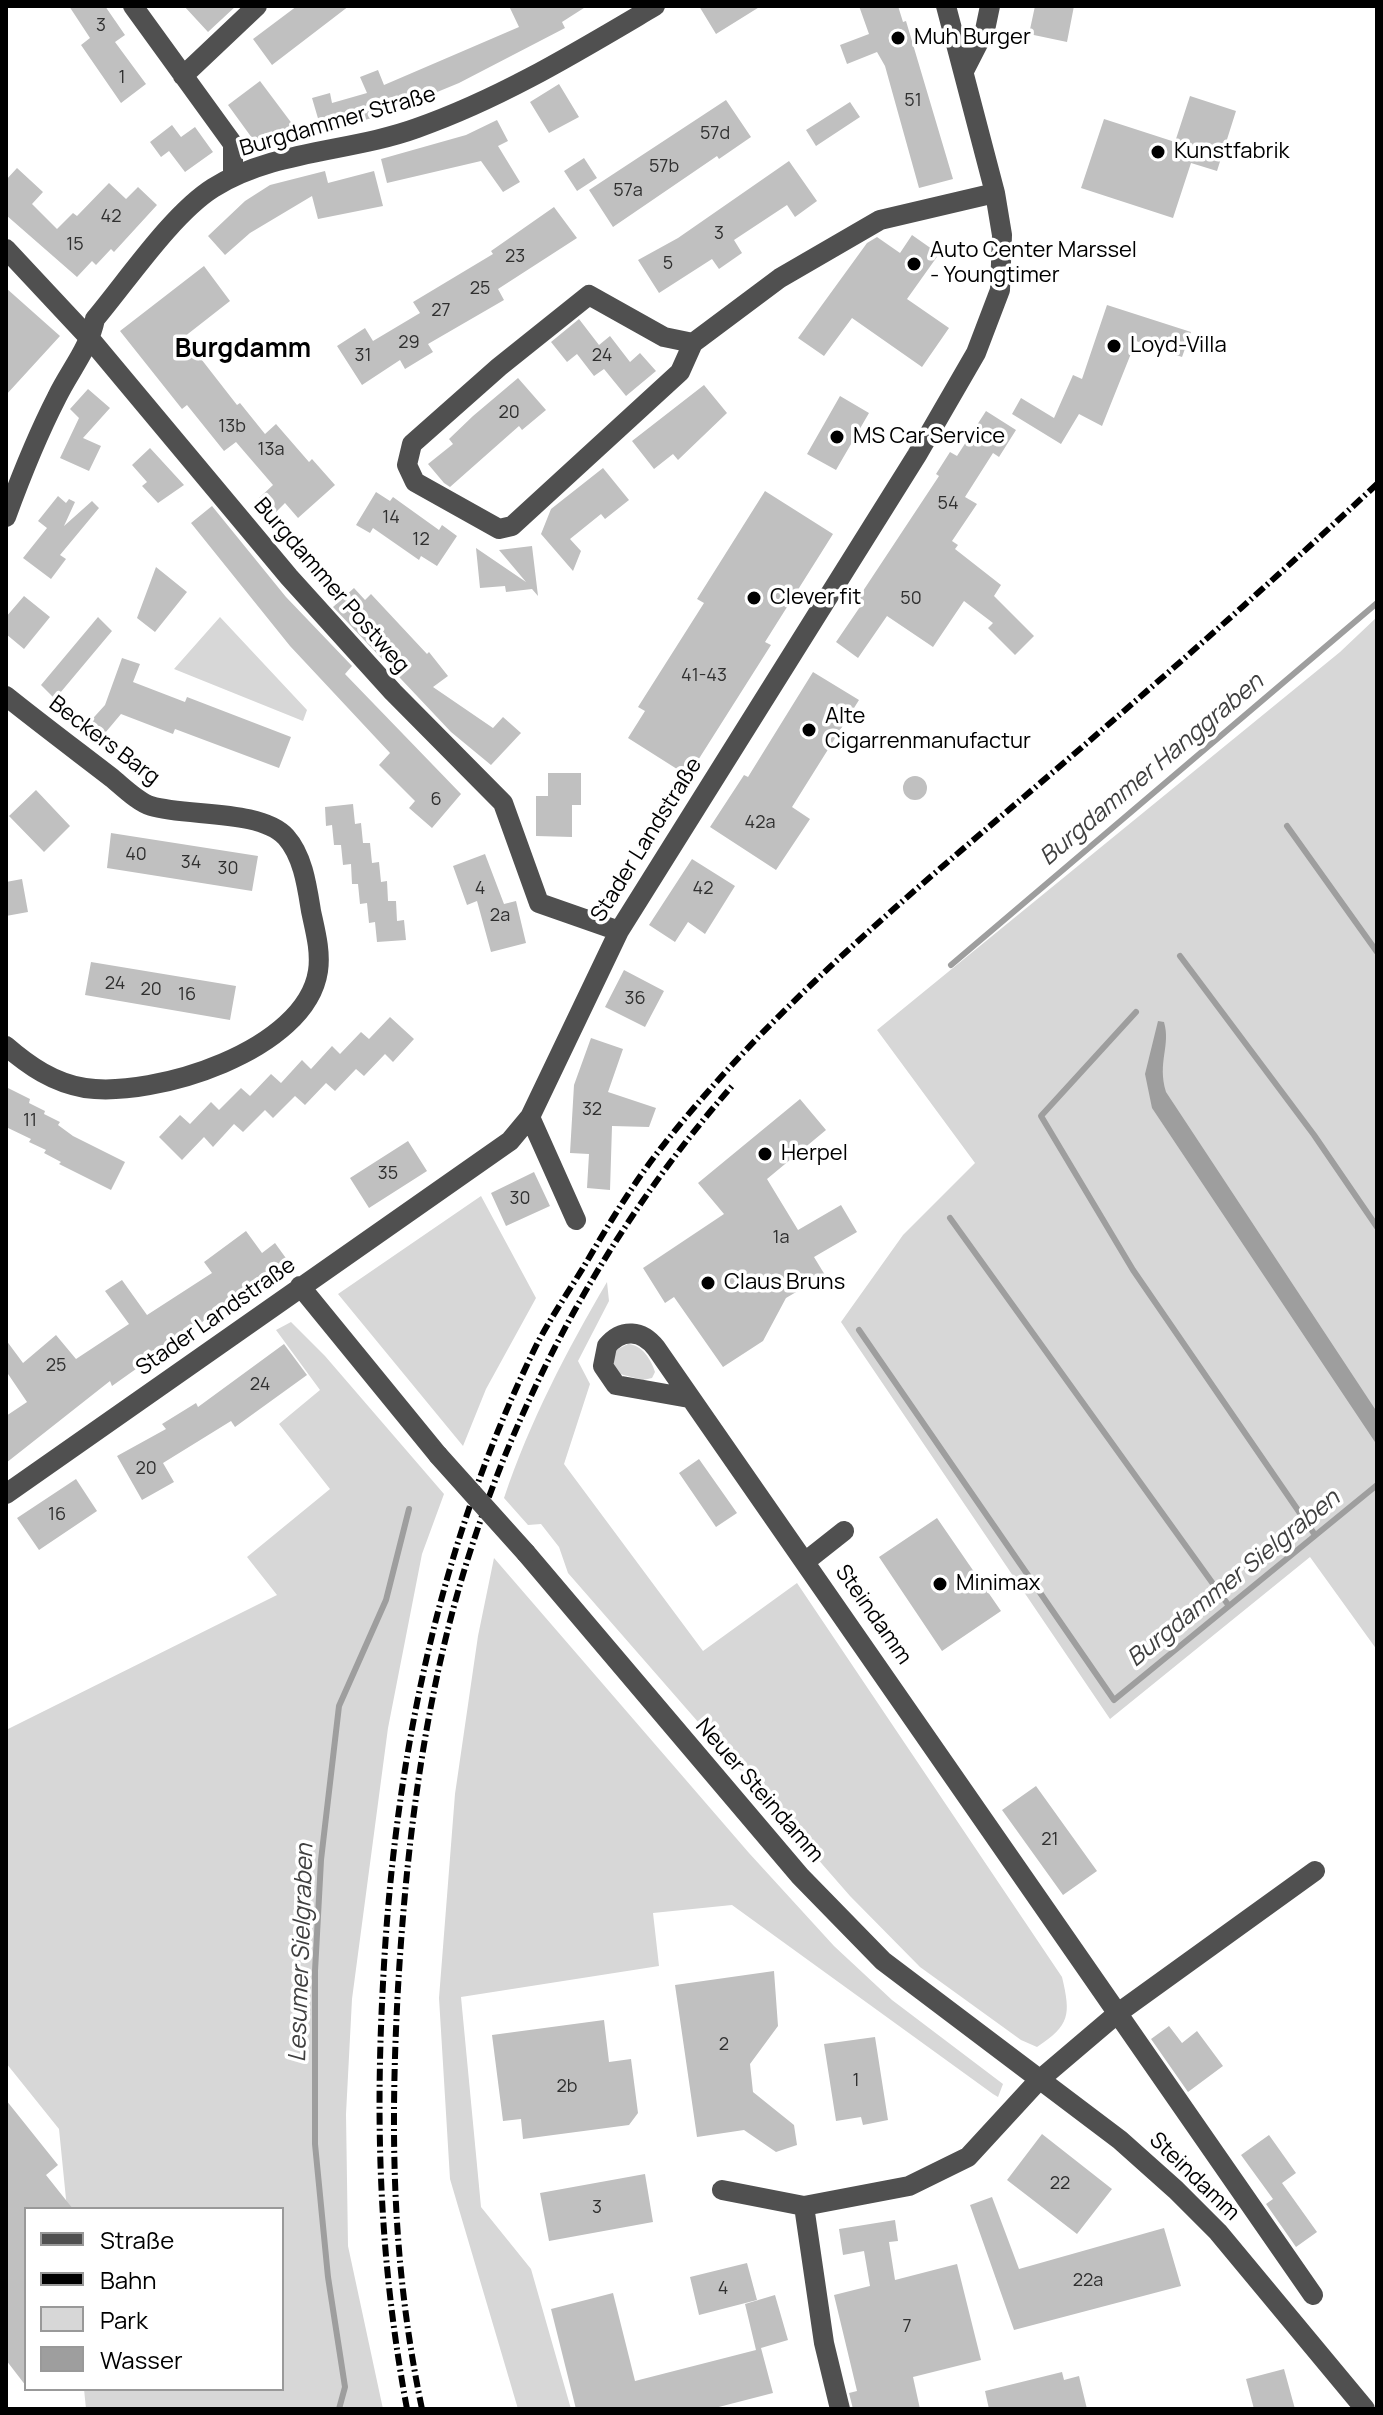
<!DOCTYPE html>
<meta charset="utf-8">
<style>
body{margin:0}
#map{position:relative;width:1383px;height:2415px;overflow:hidden;background:#fff;font-family:Manrope,sans-serif}
canvas{display:block}
.frame{position:absolute;inset:0;border:8px solid #000;pointer-events:none}
.legend{position:absolute;left:24px;top:2207px;width:260px;height:184px;box-sizing:border-box;background:#fff;border:2px solid #999;margin:0;padding:10px 14px;list-style:none;font-size:24px;color:#000}
.legend li{display:flex;align-items:center;gap:16px;height:40px}
.legend b{width:40px;border:2px solid #999}
</style>
<div id="map">
<canvas width="1383" height="2415"></canvas>
<div class="frame"></div>
<ul class="legend">
<li><b style="height:10px;background:#505050"></b>Straße</li>
<li><b style="height:10px;background:#000"></b>Bahn</li>
<li><b style="height:22px;background:#d7d7d7"></b>Park</li>
<li><b style="height:22px;background:#9e9e9e"></b>Wasser</li>
</ul>
</div>
<script>
const c = document.querySelector('canvas').getContext('2d');
c.lineJoin = 'round';
function paint(path, color) { c.fillStyle = color; c.fill(path, 'evenodd'); }
function stroke(path, color, width, dash) { c.strokeStyle = color; c.lineWidth = width; c.lineCap = dash ? 'butt' : 'round'; c.setLineDash(dash || []); c.stroke(path); }
function label(font, color, halo, rows, align = 'center') {
  c.font = font + ' Manrope,sans-serif'; c.lineWidth = 7; c.setLineDash([]); c.textBaseline = 'middle'; c.strokeStyle = halo; c.fillStyle = color; for (const [text, x, y, turn = 0] of rows) {
    c.save(); c.translate(x, y); c.rotate((+turn || 0) * Math.PI / 180); c.textAlign = isNaN(turn) ? turn : align; if (halo) c.strokeText(text, 0, 0); c.fillText(text, 0, 0); c.restore();
  }
}
const green = new Path2D(`
 M220,617L307,710L303,721L174,669Z
 M1377,617V1650L1310,1557L1110,1719L841,1322L903,1235L975,1163L877,1030L1340,652Z
 M481,1196L536,1298L486,1389L463,1446L338,1294Z
 M607,1282L609,1301L578,1361L590,1384L564,1464L703,1651L797,1583L1062,1977C1071,2015 1070,2025 1037,2047L1021,2040L920,1967L850,1896L568,1573L559,1547L541,1524L528,1525L504,1498C530,1421 566,1352 607,1282Z
 M291,1322L325,1356L444,1494L422,1554L388,1728L352,1999L346,2114L348,2246L383,2409H86L84,2389H282V2209H67L59,2129L6,2063V1730L277,1595L247,1557L330,1489L279,1424L320,1390L276,1330Z
 M628,1344C642,1345 651,1359 655,1372L652,1378L643,1380L620,1374L613,1363L616,1350Z
 M494,1558L749,1853L834,1946L892,2000L1003,2084L998,2097L993,2094L732,1905L653,1913L659,1966L461,1997L481,2207L531,2269L571,2409H518L450,2179L439,1998L455,1794L478,1636Z`);
const water = new Path2D(`
 M1158,1021L1164,1022C1171,1046 1157,1062 1166,1092L1377,1412V1445L1152,1108L1145,1074Z`);
const stream = new Path2D(`
 M1287,826L1377,952
 M1180,956L1314,1135L1377,1227
 M951,965L1377,603
 M1136,1012L1041,1116L1133,1270L1315,1535
 M950,1218L1229,1606
 M859,1330L1114,1700L1377,1485
 M339,2409L345,2387L328,2277L315,2144V1971L321,1860L339,1706L386,1600L409,1509`);
const building = new Path2D(`
 M69,6H105L125,35L115,42L146,84L121,103L81,45L90,38Z
 M184,6H236L208,32Z
 M297,6H349L272,65L253,39Z
 M509,6H587L562,22L565,28L459,83L379,116L322,132L312,98L330,93L332,103L367,93L360,77L378,70L384,85L519,27Z
 M699,6H761L716,34Z
 M859,6H898L903,22L906,21L953,179L919,188L885,66L877,52L847,64L840,45L869,34Z
 M1035,6H1074L1067,42L1029,34Z
 M260,81L293,125L260,149L228,105Z
 M559,84L579,117L549,133L530,102Z
 M1190,96L1236,111L1217,171L1191,163L1173,218L1081,188L1104,119L1175,142Z
 M726,100L751,137L719,159L717,156L613,227L589,190Z
 M850,102L860,117L816,146L806,130Z
 M497,120L508,141L498,146L520,182L503,192L481,161L387,183L381,159L466,135Z
 M172,125L181,137L195,127L213,152L185,172L169,151L161,157L150,142Z
 M584,158L597,178L577,191L564,171Z
 M789,161L817,201L795,217L787,205L734,240L742,253L719,269L712,259L659,293L638,260L678,238Z
 M17,168L43,192L32,204L57,229L73,213L77,216L109,183L126,199L138,187L157,205L114,252L111,249L96,265L92,261L77,277L6,215V180Z
 M325,171L328,183L374,171L383,206L318,219L312,196L250,233L225,255L208,236L245,201L270,185Z
 M554,207L577,238L498,289L504,300L428,344L433,352L405,369L400,360L362,385L337,346L365,328L373,341L420,313L413,302L493,254L491,251Z
 M912,235L939,254L907,299L949,328L922,367L852,318L824,356L798,338L867,243L877,237L900,253Z
 M204,266L230,301L184,337L237,405L240,403L265,434L276,424L309,462L312,459L335,485L298,518L285,503L274,514L259,498L273,485L236,442L224,451L187,405L182,409L120,331Z
 M6,288L60,336L6,395Z
 M1107,305L1191,332L1182,357L1136,341L1102,426L1079,414L1061,444L1012,414L1021,398L1054,418L1073,375L1082,379Z
 M579,319L599,345L610,336L630,362L640,353L656,371L626,396L604,369L594,376L577,354L567,362L551,342Z
 M518,378L546,410L522,430L519,426L450,487L444,483L428,464L453,444L449,439L473,416Z
 M704,385L727,413L678,460L673,454L654,469L632,441Z
 M88,389L110,408L83,438L101,446L89,471L60,458L79,418L70,409Z
 M840,396L869,413L836,470L807,454Z
 M986,411L1016,430L999,457L993,453L965,497L977,504L952,541L958,545L955,549L1001,585L994,596L1034,636L1015,655L988,628L993,623L964,601L933,647L887,616L858,658L836,642L864,601L859,597L939,476L936,474L950,452L957,456Z
 M150,448L184,485L158,503L142,486L147,482L132,465Z
 M603,468L629,500L605,519L601,514L570,539L581,551L573,571L541,534L551,509Z
 M765,491L833,534L765,642L771,645L688,776L628,738L645,711L638,707L704,603L697,599Z
 M376,492L390,501L393,497L439,530L442,525L457,536L437,566L421,556L419,560L373,528L370,533L356,525Z
 M58,496L66,503L69,499L75,502L64,526L92,501L99,508L60,555L66,559L51,579L23,558L47,528L38,521Z
 M212,506L286,597L352,666L345,674L461,794L432,828L409,808L415,801L379,765L390,753L290,646L191,523Z
 M532,546L538,596L532,589L506,592L505,586L480,588L476,548L526,582L499,550Z
 M156,567L187,592L155,632L137,618Z
 M354,588L365,600L371,594L427,654L429,652L448,676L433,687L493,728L503,717L521,733L491,765L451,732L333,607Z
 M24,596L50,617L24,649L6,634V617Z
 M98,617L112,631L55,699L41,685Z
 M122,658L140,664L133,682L185,702L187,697L291,737L279,768L175,729L173,734L121,714L100,739L86,726L105,705Z
 M813,672L859,700L792,807L810,819L776,870L710,827L744,775L748,777Z
 M548,773H581V805H572V837L536,836V796H548Z
 M903 788a12 12 0 1 1 24 0a12 12 0 1 1-24 0Z
 M36,790L70,826L44,852L9,816Z
 M353,804L355,824L361,823L363,843H370L372,863L379,862L381,882L387,881L388,901H396L397,921L404,920L406,940L377,942L375,922L369,923L367,903L360,904L358,884H352L351,864L343,865L341,845H334L332,825L326,826L325,807Z
 M111,833L258,856L252,891L107,868Z
 M485,854L504,904L516,901L526,943L491,952L477,901L467,905L453,866Z
 M692,859L735,886L705,934L688,922L675,942L649,925Z
 M22,879L28,912L6,916V882Z
 M91,962L236,986L230,1020L85,995Z
 M624,970L664,991L645,1027L605,1007Z
 M390,1017L414,1039L393,1062L385,1054L364,1076L356,1069L335,1091L326,1083L305,1105L295,1096L273,1118L265,1110L243,1132L234,1124L213,1147L204,1137L182,1160L159,1137L180,1115L190,1124L211,1102L219,1110L241,1088L250,1096L271,1074L281,1083L302,1060L311,1069L332,1046L340,1054L361,1032L369,1039Z
 M591,1038L623,1049L608,1092L656,1108L649,1127L612,1126L610,1190L587,1188L589,1154L570,1153L574,1085Z
 M6,1087L30,1099L29,1103L45,1111L44,1114L60,1122L58,1125L73,1136L125,1162L111,1190L59,1164L61,1162L44,1153L46,1150L29,1142L31,1139L6,1127Z
 M800,1099L826,1130L767,1179L798,1230L841,1205L857,1232L814,1257L825,1275L786,1298L763,1341L723,1367L674,1297L665,1303L643,1268L724,1214L698,1183Z
 M408,1141L427,1171L369,1208L350,1178Z
 M534,1172L550,1206L506,1226L491,1193Z
 M246,1231L262,1253L275,1243L288,1261L112,1386L110,1381L6,1463V1416L27,1402L6,1371V1340L23,1363L56,1335L76,1359L129,1324L105,1291L122,1280L147,1315L212,1273L204,1262Z
 M284,1344L307,1375L235,1427L231,1421L163,1463L174,1482L142,1500L117,1456L166,1429L162,1424L196,1403L198,1407Z
 M699,1459L737,1513L716,1527L679,1473Z
 M76,1479L97,1511L39,1550L17,1518Z
 M937,1518L1001,1611L942,1651L879,1557Z
 M1036,1786L1097,1871L1063,1895L1002,1810Z
 M774,1971L778,2026L750,2064L753,2092L794,2125L797,2145L776,2152L744,2130L697,2137L675,1985Z
 M604,2020L609,2062L631,2059L638,2113L629,2125L523,2139L521,2119L503,2121L492,2035Z
 M1169,2026L1182,2043L1197,2031L1223,2066L1188,2092L1151,2039Z
 M875,2037L888,2120L863,2125L861,2117L836,2121L824,2044Z
 M6,2100L58,2165L46,2175L73,2209H26V2386L6,2360Z
 M1042,2134L1112,2189L1077,2234L1007,2180Z
 M1269,2135L1296,2173L1282,2183L1317,2232L1296,2247L1266,2204L1273,2199L1241,2155Z
 M645,2174L653,2222L549,2241L540,2193Z
 M992,2197L1019,2269L1164,2228L1181,2286L1014,2330L970,2205Z
 M895,2220L898,2241L889,2242L895,2280L957,2264L981,2360L913,2377L920,2409H853L849,2393L857,2391L834,2295L870,2286L864,2251L843,2255L839,2229Z
 M747,2263L757,2300L699,2315L690,2277Z
 M613,2293L635,2381L756,2350L745,2304L775,2295L788,2340L761,2348L773,2393L711,2409H576L551,2309Z
 M1284,2369L1295,2409H1254L1246,2379Z
 M1062,2372L1064,2380L1079,2376L1087,2409H989L985,2391Z`);
const minor = new Path2D(`
 M133,6L233,144V177
 M964,71L985,30L990,6
 M183,76L257,6
 M6,249L91,340L289,577L393,692L503,803L539,903L619,931
 M693,343L664,337L589,295L499,367L412,444L407,465L415,482L499,529L512,526L680,372L693,343L780,278L880,220L995,193
 M6,517C21,476 37,436 57,397C70,370 89,349 95,319C127,281 172,214 213,188C273,150 351,152 417,128C502,98 577,52 655,6
 M6,696C41,724 77,751 112,778C123,787 138,802 151,806C187,817 260,809 286,837C303,856 307,886 311,911C315,930 321,951 318,971C306,1051 154,1098 85,1088C54,1083 29,1066 6,1046
 M530,1117L576,1220
 M300,1286L438,1455
 M689,1398L616,1385L603,1366L607,1346C622,1328 642,1330 656,1348L1313,2295
 M6,1494L510,1141L530,1117L619,931L917,455L976,353L1000,290L1002,235L995,193L946,6
 M526,1553L800,1876L883,1961L1120,2140L1176,2190L1218,2232L1365,2409
 M806,1561L844,1531
 M722,2190L804,2206L909,2186L968,2157L1038,2081L1118,2013L1315,1871
 M804,2206L824,2343L840,2409`);
const rail = new Path2D(`
 M407,2409C380,2264 375,2130 383,1983C394,1763 438,1547 535,1348C549,1320 567,1294 583,1268C606,1229 630,1188 658,1152C757,1024 883,917 1005,813C1131,706 1256,597 1377,484
 M422,2409C392,2265 390,2134 398,1988C405,1867 419,1743 449,1625C499,1429 598,1239 732,1086`);
const minorBridge = new Path2D(`
 M438,1455L526,1553`);
const markers = [
 [898,38,8,"#000"],
 [1158,152,8,"#000"],
 [914,264,8,"#000"],
 [1114,346,8,"#000"],
 [837,437,8,"#000"],
 [754,598,8,"#000"],
 [809,730,8,"#000"],
 [765,1154,8,"#000"],
 [708,1283,8,"#000"],
 [940,1584,8,"#000"]
];
const numberNames = [
 ["3",101,26],
 ["1",122,78],
 ["51",913,101],
 ["57d",715,134],
 ["57b",664,167],
 ["57a",628,191],
 ["42",111,217],
 ["3",719,234],
 ["15",75,245],
 ["23",515,257],
 ["5",668,264],
 ["25",480,289],
 ["27",441,311],
 ["29",409,343],
 ["31",363,356],
 ["24",602,356],
 ["20",509,413],
 ["13b",232,427],
 ["13a",271,450],
 ["54",948,504],
 ["14",391,518],
 ["12",421,540],
 ["50",911,599],
 ["41-43",704,676],
 ["6",436,800],
 ["42a",760,823],
 ["40",136,855],
 ["34",191,863],
 ["30",228,869],
 ["4",480,889],
 ["42",703,889],
 ["2a",500,916],
 ["24",115,984],
 ["20",151,990],
 ["16",187,995],
 ["36",635,999],
 ["32",592,1110],
 ["11",30,1121],
 ["35",388,1174],
 ["30",520,1199],
 ["1a",781,1238],
 ["25",56,1366],
 ["24",260,1385],
 ["20",146,1469],
 ["16",57,1515],
 ["21",1050,1840],
 ["2",724,2045],
 ["1",856,2081],
 ["2b",567,2087],
 ["22",1060,2184],
 ["3",597,2208],
 ["22a",1088,2281],
 ["4",723,2289],
 ["7",907,2327]
];
const poiNames = [
 ["Muh Burger",914,38],
 ["Kunstfabrik",1174,152],
 ["Auto Center Marssel",930,251],
 ["- Youngtimer",930,276],
 ["Loyd-Villa",1130,346],
 ["MS Car Service",853,437],
 ["Clever fit",770,598],
 ["Alte",825,717],
 ["Cigarrenmanufactur",825,742],
 ["Herpel",781,1154],
 ["Claus Bruns",724,1283],
 ["Minimax",956,1584]
];
const streetNames = [
 ["Burgdammer Straße",338,122,-16],
 ["Burgdammer Postweg",331,586,49],
 ["Beckers Barg",104,741,37],
 ["Stader Landstraße",647,840,-58],
 ["Stader Landstraße",216,1317,-35],
 ["Steindamm",873,1615,55],
 ["Neuer Steindamm",759,1791,49],
 ["Steindamm",1194,2177,44]
];
const waterNames = [
 ["Burgdammer Hanggraben",1152,770,-40],
 ["Burgdammer Sielgraben",1234,1579,-39],
 ["Lesumer Sielgraben",302,1953,-88]
];
const quarterNames = [
 ["Burgdamm",243,350]
];
paint(green, '#d7d7d7');
paint(water, '#9e9e9e');
stroke(stream, '#9e9e9e', 6);
paint(building, '#c0c0c0');
stroke(minor, '#505050', 20);
stroke(rail, '#000', 6, [12, 4, 2, 4]);
stroke(minorBridge, '#505050', 20);
for (const [x, y, r, color] of markers) { const dot = new Path2D(); dot.arc(x, y, r, 0, 2 * Math.PI); c.fillStyle = color; c.fill(dot); stroke(dot, '#fff', 3); }
label('18px', '#303030', null, numberNames);
label('22px', '#000', '#fff', poiNames, 'left');
label('22px', '#000', '#fff', streetNames);
label('italic 24px', '#3f3f3f', '#fff', waterNames);
label('bold 26px', '#000', '#fff', quarterNames);
</script>
